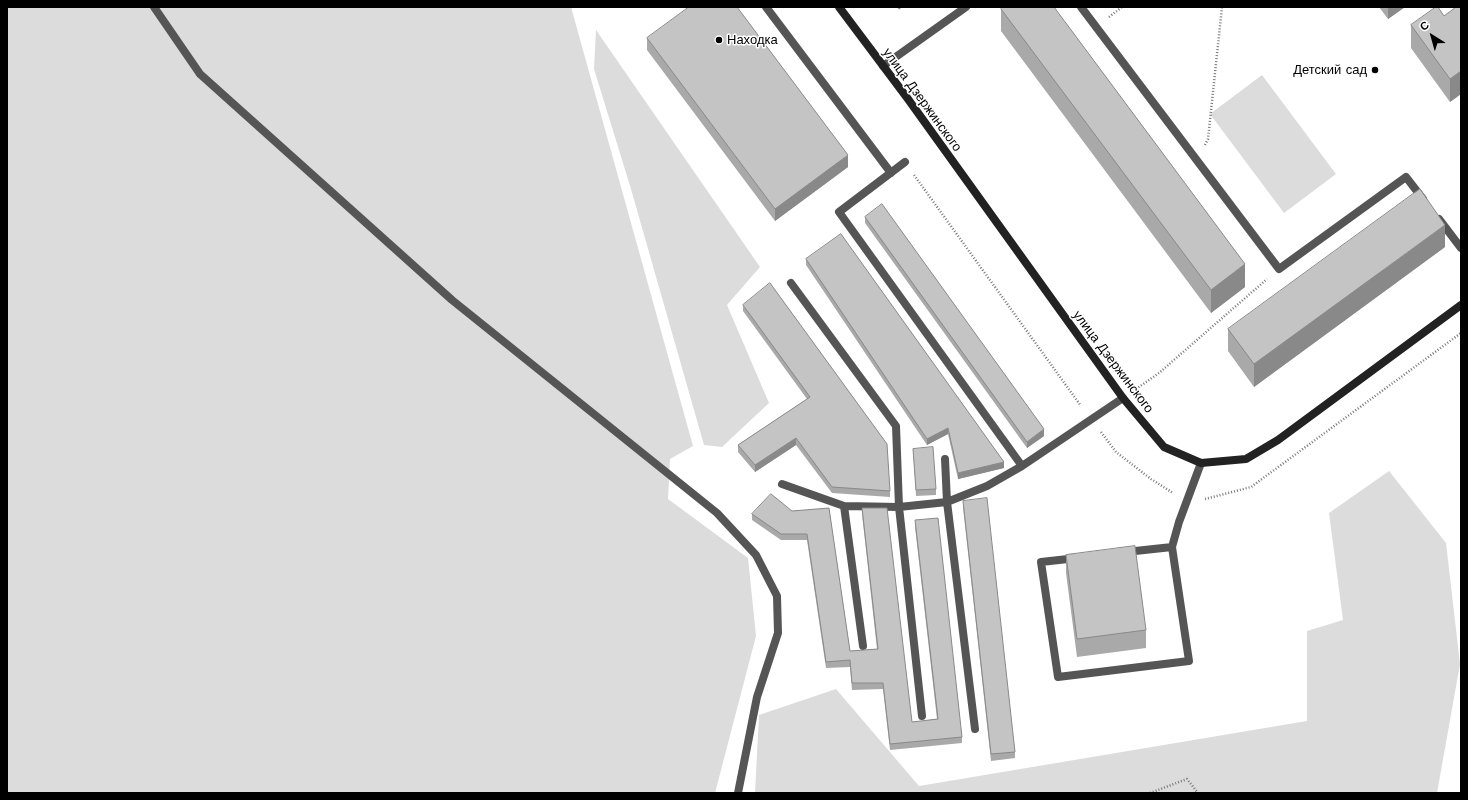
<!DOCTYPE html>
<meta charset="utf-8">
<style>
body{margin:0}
#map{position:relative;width:1468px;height:800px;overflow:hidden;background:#fff;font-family:"Work Sans",sans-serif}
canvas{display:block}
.frame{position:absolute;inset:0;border:8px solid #000;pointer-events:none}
.north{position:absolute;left:1412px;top:16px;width:40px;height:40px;-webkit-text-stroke:3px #fff;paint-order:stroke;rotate:323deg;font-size:11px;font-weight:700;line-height:16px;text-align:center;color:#000}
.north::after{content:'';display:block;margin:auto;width:14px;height:18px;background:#000;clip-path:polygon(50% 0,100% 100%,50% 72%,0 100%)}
</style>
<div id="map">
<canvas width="1468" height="800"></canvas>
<div class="frame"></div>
<div class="north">С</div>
</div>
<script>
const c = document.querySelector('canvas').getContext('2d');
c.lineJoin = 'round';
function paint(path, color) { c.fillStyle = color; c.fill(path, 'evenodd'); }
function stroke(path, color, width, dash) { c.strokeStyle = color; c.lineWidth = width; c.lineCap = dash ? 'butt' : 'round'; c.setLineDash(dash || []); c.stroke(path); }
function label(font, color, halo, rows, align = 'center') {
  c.font = font + ' "Work Sans",sans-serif'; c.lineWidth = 3; c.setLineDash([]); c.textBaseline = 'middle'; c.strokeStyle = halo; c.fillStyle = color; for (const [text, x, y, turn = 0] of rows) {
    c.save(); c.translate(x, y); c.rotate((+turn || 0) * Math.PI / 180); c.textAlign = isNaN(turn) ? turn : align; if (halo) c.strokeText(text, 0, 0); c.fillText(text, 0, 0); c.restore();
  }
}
const green = new Path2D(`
 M7,7H571L693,446L670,459L668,499L748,558L756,636L715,793H7Z
 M596,30L760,267L727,305L769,403L722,447L704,445L631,189L594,69Z
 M1262,75L1336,174L1284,213L1210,114Z
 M1389,471L1446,543L1460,664L1437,793H755L759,715L836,689L919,786L1307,721V631L1343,620L1329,513Z`);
const path = new Path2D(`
 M899,9L900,7
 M1109,17L1122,7
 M1205,145L1208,139L1222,7
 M914,175L1081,406
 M1136,389L1159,373L1267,279
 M1101,432L1116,452L1151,479L1173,493
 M1205,499L1251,487L1461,333
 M1150,793L1187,779L1198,793`);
const service = new Path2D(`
 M766,7L891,173
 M1081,7L1279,269L1406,177L1423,199
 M883,66L966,7
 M905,162L839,212L1022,466
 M1439,219L1461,248
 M791,283L896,426L899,507L844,506L863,646
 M782,484L844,506
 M1126,552L1172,547
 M1077,558L1041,562L1058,677L1189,661L1172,547L1179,522L1201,463
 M922,716L899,507L947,502L945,459
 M975,729L947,502L987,486L1022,466L1123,398`);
const minor = new Path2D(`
 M154,7L200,74L452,300L717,513L756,555L777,596L778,633L757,697L738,793`);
const secondary = new Path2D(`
 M839,7L908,99L1123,398L1164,447L1201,463L1246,459L1278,440L1461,305`);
const wall = new Path2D(`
 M1379,7H1405L1388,19Z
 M1461,7V94L1450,102L1411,48V25L1444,16Z
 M1001,9L1245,287L1211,313L1001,31Z
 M647,38L848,167L775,221L647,50Z
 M865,217L1044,436L1027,448L865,223Z
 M1445,247L1254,387L1228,351V329Z
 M806,259L1004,468L958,479L948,434L927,445L806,265Z
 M743,305L890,491V497L832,493L796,445L755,472L738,452V445L807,399L743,311Z
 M913,449L936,489V495L916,496Z
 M963,501L1015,752V758L991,761L963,507Z
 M829,508L850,651L877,649L862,514V508L912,722L937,719L915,527V520L962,737V743L890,750L883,689L852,690L850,667L826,668L807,540H781L752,520V514L792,511Z
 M1066,555L1146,630V648L1077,657L1066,573Z`);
const shadedWall = new Path2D(`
 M1388,7H1405L1388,19Z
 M1461,71V94L1450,102V79Z
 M848,155V167L775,221V209Z
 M1445,225V247L1254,387V364Z
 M1245,264V287L1211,313V290Z
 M948,428V434L927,445V439Z
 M1044,429V436L1027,448V442Z
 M796,438V445L755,472V465Z
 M1004,462V468L958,479V473Z`);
const building = new Path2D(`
 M689,7H737L848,155L775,209L647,38Z
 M1003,7H1054L1245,264L1211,290L1001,9Z
 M1436,7H1438L1444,16L1456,7H1461V71L1450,79L1411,25Z
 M1420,189L1445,225L1254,364L1228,329Z
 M882,204L1044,429L1027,442L865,217Z
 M841,234L1004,462L958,473L948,428L927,439L806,259Z
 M770,283L887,444L890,491L832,487L796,438L755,465L738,445L810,397L743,305Z
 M933,447L936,489L916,490L913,449Z
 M771,494L792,511L829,508L850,651L878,649L862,508H887L912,722L938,719L915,520L938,518L962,737L890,744L883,683H852L850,660L826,662L807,534H781L752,514Z
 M987,498L1015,752L991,754L963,501Z
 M1135,546L1146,630L1077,639L1066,555Z`);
const markers = [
 [719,40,4,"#000"],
 [1375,70,4,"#000"]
];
const poiNames = [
 ["Находка",727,40],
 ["Детский сад",1367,70,"right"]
];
const streetNames = [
 ["улица Дзержинского",922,100,54],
 ["улица Дзержинского",1113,362,53]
];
paint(green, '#dcdcdc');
stroke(path, '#777', 2.5, [1, 2]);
stroke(service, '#555', 8);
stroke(minor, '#555', 8);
stroke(secondary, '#222', 8);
paint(wall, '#a9a9a9');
paint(shadedWall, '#898989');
paint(building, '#c4c4c4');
stroke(building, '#898989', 1);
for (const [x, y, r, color] of markers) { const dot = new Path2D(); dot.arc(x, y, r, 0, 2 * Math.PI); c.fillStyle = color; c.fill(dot); stroke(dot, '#fff', 1.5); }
label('13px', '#000', '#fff', poiNames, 'left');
label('13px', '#000', '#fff', streetNames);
</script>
